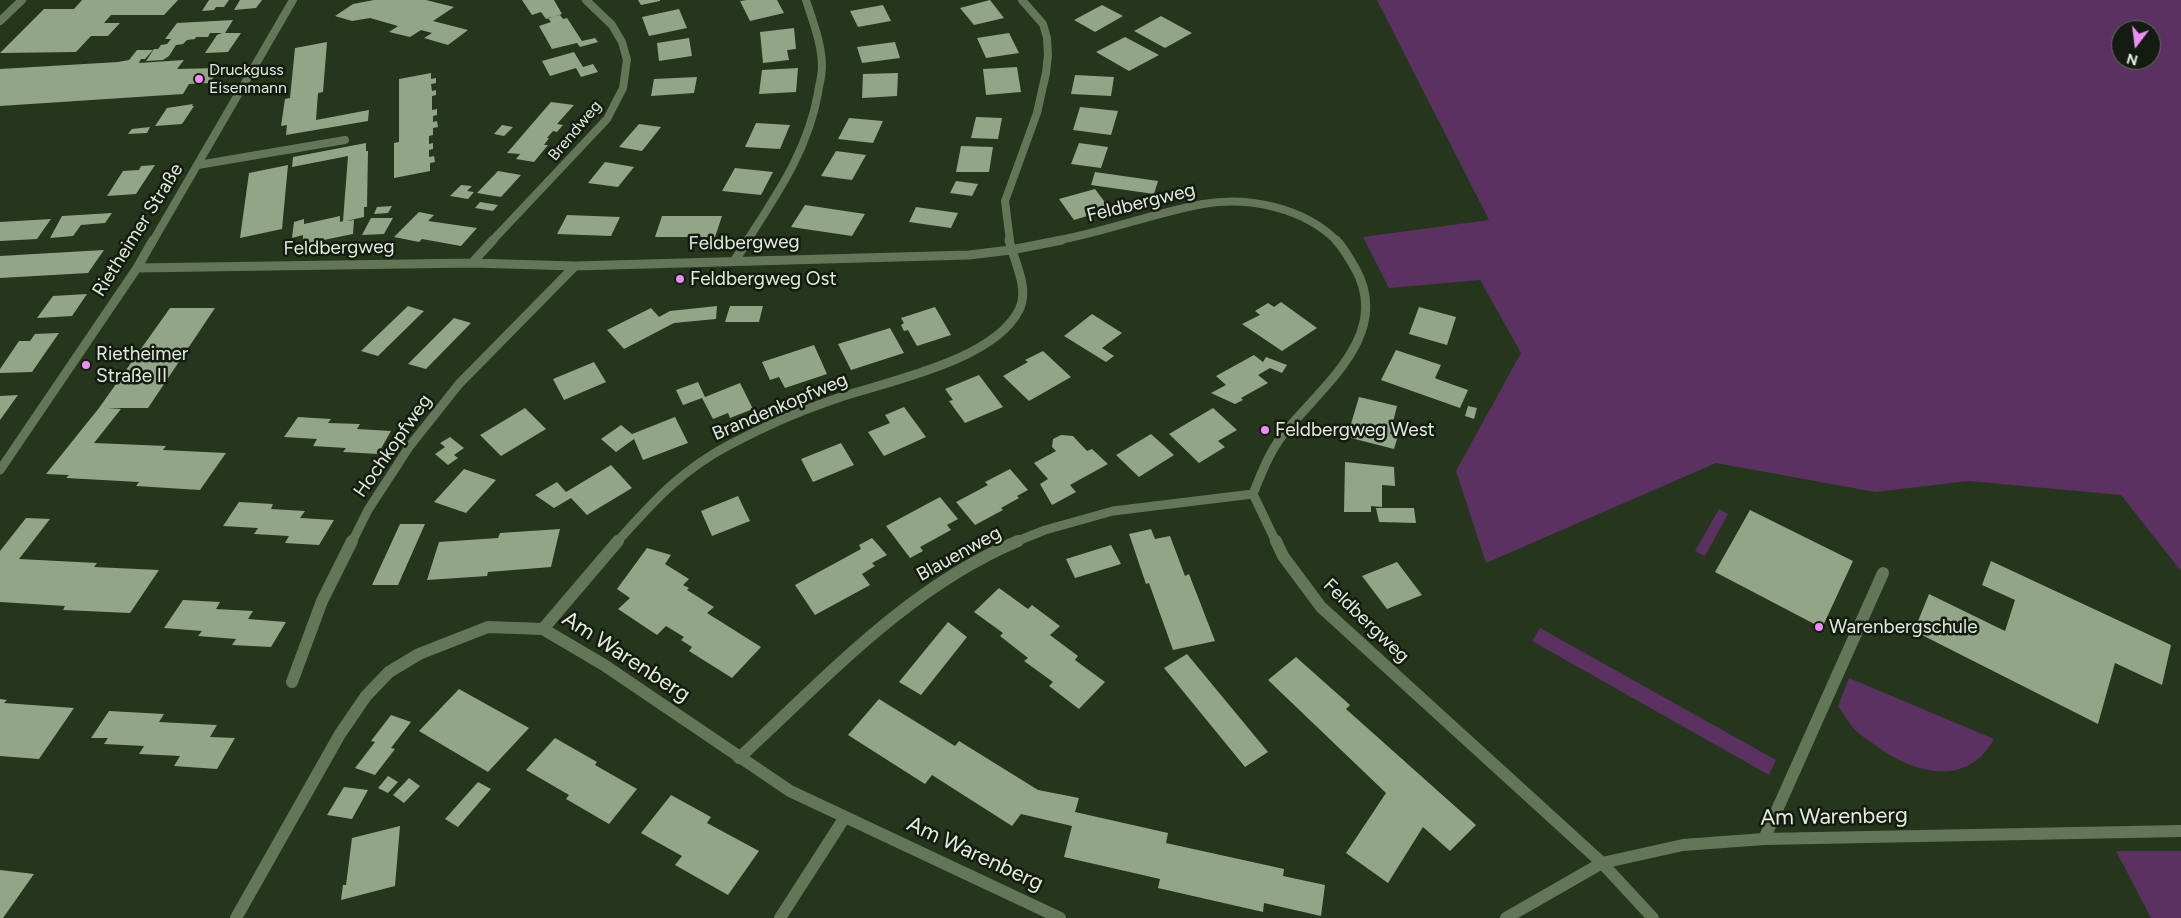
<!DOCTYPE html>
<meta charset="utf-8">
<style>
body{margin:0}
#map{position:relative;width:2181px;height:918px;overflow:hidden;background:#26361c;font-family:Figtree,sans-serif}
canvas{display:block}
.north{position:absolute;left:2111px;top:20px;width:50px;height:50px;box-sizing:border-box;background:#141b10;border:1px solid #666f62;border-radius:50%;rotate:195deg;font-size:14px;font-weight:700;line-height:20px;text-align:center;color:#e1ecdc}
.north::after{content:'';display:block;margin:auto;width:18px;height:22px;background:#ed8cfa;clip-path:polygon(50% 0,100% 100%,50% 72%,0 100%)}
</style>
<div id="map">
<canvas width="2181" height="918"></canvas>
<div class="north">N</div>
</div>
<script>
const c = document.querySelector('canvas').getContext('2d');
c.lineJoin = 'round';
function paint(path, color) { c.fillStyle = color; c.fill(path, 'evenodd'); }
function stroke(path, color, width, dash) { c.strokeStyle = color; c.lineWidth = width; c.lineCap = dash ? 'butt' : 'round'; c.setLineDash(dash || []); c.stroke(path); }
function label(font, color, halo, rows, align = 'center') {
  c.font = font + ' Figtree,sans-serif'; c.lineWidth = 5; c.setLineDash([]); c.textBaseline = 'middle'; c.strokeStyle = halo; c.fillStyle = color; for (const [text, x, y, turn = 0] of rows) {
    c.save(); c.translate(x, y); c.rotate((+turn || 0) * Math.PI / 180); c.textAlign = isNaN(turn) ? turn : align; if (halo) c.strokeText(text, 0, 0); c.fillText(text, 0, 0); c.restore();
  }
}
const green = new Path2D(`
 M1377,0H2181V571L2121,495L1968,481L1875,492L1716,463L1486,563L1456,471L1521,353L1480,280L1389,288L1363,237L1489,220ZM2121,30H2151V60H2121Z
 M1719,509L1728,514L1705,556L1695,551Z
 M1540,628L1776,760L1769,775L1532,641Z
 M1849,678L1994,739C1966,789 1913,773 1875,745C1869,740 1861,736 1856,731C1849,724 1844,714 1838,706Z
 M2116,851H2181V918H2151Z`);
const building = new Path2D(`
 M82,0H178L164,15H111L104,23H120L108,36H91L76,52L0,53L44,9H74Z
 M209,0H229L224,7H216L214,10L202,11Z
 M240,0H262L256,8L234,10Z
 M374,0H426L454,7L433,21L468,30L448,45L424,38L432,33L421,30L410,37L389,32L398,26L370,18L352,21L335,16L353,4Z
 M522,0H554L562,14L546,19L541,12L532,15Z
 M638,0H660V1L641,5Z
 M747,0H777L784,13L750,21L740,1Z
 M990,0L1004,18L974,25L960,8Z
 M883,5L891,21L858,27L850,11Z
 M1102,5L1123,16L1095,32L1074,20Z
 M679,9L687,28L649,36L642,17Z
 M560,15L563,19L567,18L582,41L595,38L598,42L580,47L577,43L552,49L539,26L551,22L548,18Z
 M1161,16L1192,33L1165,48L1134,31Z
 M233,20L225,33H241L228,52L205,53L217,35L222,33H210L208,37H196L195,39L187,40L183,44L176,45L169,56L163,60L146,61L154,49H158L161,45L167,44L171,39H165L177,23Z
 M794,28L796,49L787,50L789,60L763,63L760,32Z
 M1009,33L1019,53L986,58L977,38Z
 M1125,37L1159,55L1129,71L1096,52Z
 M689,38L692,56L659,61L657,43Z
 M327,42L323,92L318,93L316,120L369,110L368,121L286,135L287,125L281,126L285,99L290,98L295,48Z
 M895,42L900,58L862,63L857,47Z
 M137,50H153L145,59H141L139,63L184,60L177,69L219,68L210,83L189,84L183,94L0,106V69L118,62L129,60Z
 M574,52L583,67L593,64L598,72L581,77L576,68L550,76L542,61Z
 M1017,67L1021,92L986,95L983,69Z
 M798,68L796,92L759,94L762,70Z
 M431,73V79L436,78V83L431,84L432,91L436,90V95L432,96V110L437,109V115L433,116V122L437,121L438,127L433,128V135L429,136V144L433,143V149L429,150V157L434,156L435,162L430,163V171L394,178V143L399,142V79Z
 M898,73L897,96L862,98L863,74Z
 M1075,75L1114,77L1111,96L1071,94Z
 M697,77L694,93L651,96L654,79Z
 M551,102L574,105L557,124L563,125L557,132L553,131L547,138H549L544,145H548L534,162L516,159L520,154L507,153Z
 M193,104L192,106H194L182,124L155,126L167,108Z
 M1080,107L1118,111L1111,135L1073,130Z
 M976,117L1002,118L998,139L971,138Z
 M849,118L883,121L873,143L838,139Z
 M756,123L790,125L780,149L745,147Z
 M639,124L661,127L642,151L619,147Z
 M502,125L513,127L504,136L494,134Z
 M150,127L147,133L128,134L132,129Z
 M366,143V151H368L367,207H364V217L346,221L354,220L353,234L309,243L303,241V235L292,238L294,222L304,219V224L340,216V222L343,221L348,156L292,167L293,157Z
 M1079,143L1108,147L1101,168L1071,164Z
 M961,146L993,147L989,172H956Z
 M836,151L866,155L852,180L821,176Z
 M605,162L634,167L618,187L588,183Z
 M155,165L136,194L107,196L123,171L139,170L141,166Z
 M288,165L282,229L240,238L249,173Z
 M735,168L773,172L761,195L722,191Z
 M498,171L521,175L501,197L477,193Z
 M1095,172L1158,181L1154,194L1091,185Z
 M956,181L978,184L972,196L950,193Z
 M461,185L472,186L467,191L474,192L468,199L450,196Z
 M1095,189L1110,209L1074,220L1059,199Z
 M480,202L498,205L493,211L475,208Z
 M805,205L865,214L852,236L791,227Z
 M392,206L388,213L374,214L377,207Z
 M916,207L958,213L951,228L909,222Z
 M419,212L434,215L428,221L477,228L461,246L422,239L419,242L394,237Z
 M112,213L105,223L81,225L73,236L50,238L62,216Z
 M567,215L620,217L611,236L557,234Z
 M662,216H722L715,237H655Z
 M371,218H393L384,234L362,235Z
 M51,219L37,239L0,241V222Z
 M104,250L88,273L0,278V256Z
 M87,294L72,316L37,318L53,296Z
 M1281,302L1317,328L1282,351L1242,324L1260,315L1255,311L1268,303L1274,307Z
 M408,306L424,311L378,356L361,351Z
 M717,306L716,319L674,323L624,349L607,330L651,308L659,317L670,311Z
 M730,306H763L759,322H725Z
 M935,307L951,335L917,346L908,330L904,331L901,325L904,323L901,318Z
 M1419,307L1456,317L1447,345L1409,334Z
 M170,308H215L148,408H107L121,409L94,443L166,446L163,450L226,453L200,490L136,486L139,482L66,478L69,475L46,474L99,408Z
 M1092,314L1122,333L1102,348L1114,356L1106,362L1064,336Z
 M454,318L471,323L426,369L408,364Z
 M890,328L904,353L851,370L838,344Z
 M59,333L32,372L0,373V369L19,341H30L35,334Z
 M814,345L827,374L785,388L779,377L770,380L762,362Z
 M1396,350L1441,365L1435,378L1437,379L1468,390L1460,408L1381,380Z
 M1043,351L1071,377L1029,401L1003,376L1028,362L1025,360Z
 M1254,355L1263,362L1266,357L1287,365L1282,373L1270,368L1258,375L1268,383L1241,398L1243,400L1235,404L1211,393L1226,385L1216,376Z
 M594,362L606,382L564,400L553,379Z
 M979,375L1003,407L965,423L949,401L953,400L945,389Z
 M698,382L705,397L740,383L753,409L730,418L728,413L713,419L702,398L683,405L676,390Z
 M18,395L0,420V396Z
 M1359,397L1397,406L1390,434L1398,436L1394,449L1347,437Z
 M1468,406L1477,408L1474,419L1465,416Z
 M904,407L926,437L884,456L868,432L890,423L885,415Z
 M525,408L546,429L501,456L480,435Z
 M1213,408L1237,430L1218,441L1225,447L1199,463L1169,434Z
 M298,417L331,419L328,423L360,424L357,429L391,431L378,454L343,452L346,448L313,446L317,439L284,437Z
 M675,417L688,443L643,460L634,439L616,452L601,439L621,425L632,434Z
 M1151,434L1174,455L1139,477L1116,455Z
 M1061,435L1073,436L1087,451L1092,449L1108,464L1070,485L1076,492L1052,505L1040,484L1048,479L1034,463L1056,451L1052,447L1053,439Z
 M450,437L464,448L454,455L458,458L448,465L435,454L445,447L440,443Z
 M841,443L854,465L813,482L801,459Z
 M1345,462L1394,467L1395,486L1382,485V507L1371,506V512H1344Z
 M611,465L632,488L587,515L571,498L554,508L535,495L557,482L566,492Z
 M464,469L496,480L466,513L434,502Z
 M1010,469L1028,490L1017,496L1019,498L1001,508L1003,510L975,525L956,502L988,485L985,482Z
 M738,496L750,521L712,536L701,511Z
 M940,497L958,519L947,525L951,530L920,547L923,551L910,558L886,526Z
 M239,502L273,504L271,509L305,511L300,518L334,520L319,545L285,543L289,536L254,534L258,528L223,526Z
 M1376,508H1414L1416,523L1379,522Z
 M1750,510L1853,561L1822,628L1715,572Z
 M26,518L50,519L19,559L97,563L94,567L159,570L130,613L63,610L65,606L0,602V551Z
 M400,524H425L398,585H372Z
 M560,529L551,567L488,572L487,576L427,580L439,542L498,538L500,533Z
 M1151,529L1155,539L1170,536L1185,576L1189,574L1215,641L1173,650L1149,583L1146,584L1129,534Z
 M872,538L887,555L872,563L875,566L862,574L870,585L815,615L795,585L861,549L859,545Z
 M1111,545L1121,564L1075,578L1066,559Z
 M647,548L671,555L665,564L689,579L683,585L689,588L687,590L714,607L707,613L761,647L732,678L689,651L692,647L681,640L684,637L666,626L657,635L618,609L630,598L617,589Z
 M1991,561L2171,645L2162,685L2115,663L2098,724L1914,631L1929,594L2005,631L2015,600L1982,585Z
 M1397,562L1422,595L1387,609L1362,576Z
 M999,588L1028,609L1032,605L1060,626L1050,635L1078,656L1075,660L1105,682L1079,709L1049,686L1053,682L1024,661L1028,658L1000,636L1003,633L974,612Z
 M183,600L220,602L216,609L253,611L248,619L286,622L271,647L232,645L236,639L198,636L202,631L164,628Z
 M948,622L967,637L921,695L899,682Z
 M1187,654L1268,752L1245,767L1164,668Z
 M1296,657L1350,705L1346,709L1476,825L1450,851L1423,827L1388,883L1346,853L1386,793L1268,680Z
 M459,689L529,728L488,772L419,731Z
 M0,699L7,700L4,703L74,708L39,759L0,756Z
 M879,699L955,746L959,741L1038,790L1079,798L1075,812L1168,833L1166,843L1284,869L1283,876L1325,885L1321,916L1264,903L1263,912L1158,888L1160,879L1064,857L1072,826L1021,814L1012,826L932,775L925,784L848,735Z
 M109,711L164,714L159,722L217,725L210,737L235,738L217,769L174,766L180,756L139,754L144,746L104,744L108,738H91Z
 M391,715L411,722L391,748L395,749L375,775L355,768L375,742L371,741Z
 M555,738L597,762L595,765L637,789L609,824L566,799L569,795L526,770Z
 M388,776L398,782L388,793L378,788Z
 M409,778L420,786L404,803L393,795Z
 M478,782L491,789L458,827L445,819Z
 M344,787L368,790L352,819L327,815Z
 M671,795L711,817L707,823L759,851L728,895L675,865L682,856L641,833Z
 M400,826L395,886L341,900L343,885H346L352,838Z
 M0,870L34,874L3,918H0Z`);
const serviceFar1 = new Path2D(`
 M198,165L345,140`);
const service = new Path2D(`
 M1764,839L1883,573`);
const minorFar2 = new Path2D(`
 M153,241L293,0
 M492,241L607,119L623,88L627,60L622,42L612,25L586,0
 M747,241C777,194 808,150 818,93C819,85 822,76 822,67C822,44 813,22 806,0
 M1010,241L1005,201L1037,113L1046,73L1048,55L1047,38L1043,24L1022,0
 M1055,241C1105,232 1154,213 1203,204C1249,196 1304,208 1337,241`);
const minorFar1 = new Path2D(`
 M735,260L748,240
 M472,263L493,240
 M137,268L472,263L575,266L969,255L1011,250L1062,240
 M0,470L137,268L153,240
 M352,542L368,510L409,447L459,384L575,266
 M617,542C654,501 681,470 731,444C763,427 797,412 832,400C883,382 993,362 1019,310C1030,289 1014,261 1009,240
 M1015,542L1045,530L1113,511L1253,494
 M1276,542L1253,494C1261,474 1269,453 1282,436C1318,389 1394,336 1355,268C1349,258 1344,248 1336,240`);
const minor = new Path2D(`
 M1276,541L1283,556L1321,607L1602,863L1653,918
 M543,629L618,541
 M292,682L322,601L352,541
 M739,758C826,678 908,587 1018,541
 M236,918L340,734L366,696L389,672L419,654L488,627L543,629L604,665L790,791L1060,918
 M780,918L845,817
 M1506,918L1602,863L1683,845L1764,839L2181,831`);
const tertiary = new Path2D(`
 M0,21L22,0`);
const markers = [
 [199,79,5,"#ed8cfa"],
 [680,279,5,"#ed8cfa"],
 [86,365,5,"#ed8cfa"],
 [1265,430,5,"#ed8cfa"],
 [1819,627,5,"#ed8cfa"]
];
const farPoinames = [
 ["Druckguss",209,70],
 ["Eisenmann",209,88]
];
const farStreetnames = [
 ["Brendweg",575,131,-50]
];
const streetNames = [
 ["Feldbergweg",1141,203,-14],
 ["Rietheimer Straße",138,230,-58],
 ["Feldbergweg",744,243,-1],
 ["Feldbergweg",339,248,-1],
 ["Brandenkopfweg",780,407,-23],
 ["Hochkopfweg",393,446,-55],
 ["Blauenweg",959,554,-29],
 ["Feldbergweg",1366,621,44]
];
const poiNames = [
 ["Feldbergweg Ost",690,279],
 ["Rietheimer",96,354],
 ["Straße II",96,376],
 ["Feldbergweg West",1275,430],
 ["Warenbergschule",1829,627]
];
const nearStreetnames = [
 ["Am Warenberg",626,657,33],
 ["Am Warenberg",1834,817,-1],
 ["Am Warenberg",975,854,25]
];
paint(green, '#5a3160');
paint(building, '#92a587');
stroke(serviceFar1, '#637758', 8);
stroke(service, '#637758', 12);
stroke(minorFar2, '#637758', 8);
stroke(minorFar1, '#637758', 9);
stroke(minor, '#637758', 12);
stroke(tertiary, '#637758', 8);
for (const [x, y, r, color] of markers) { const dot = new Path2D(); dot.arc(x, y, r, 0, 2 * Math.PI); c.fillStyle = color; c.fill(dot); stroke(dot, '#141b10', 2); }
label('16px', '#e1ecdc', '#141b10', farPoinames, 'left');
label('16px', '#e1ecdc', '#141b10', farStreetnames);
label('19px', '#e1ecdc', '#141b10', streetNames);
label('19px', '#e1ecdc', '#141b10', poiNames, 'left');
label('22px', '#e1ecdc', '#141b10', nearStreetnames);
</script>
